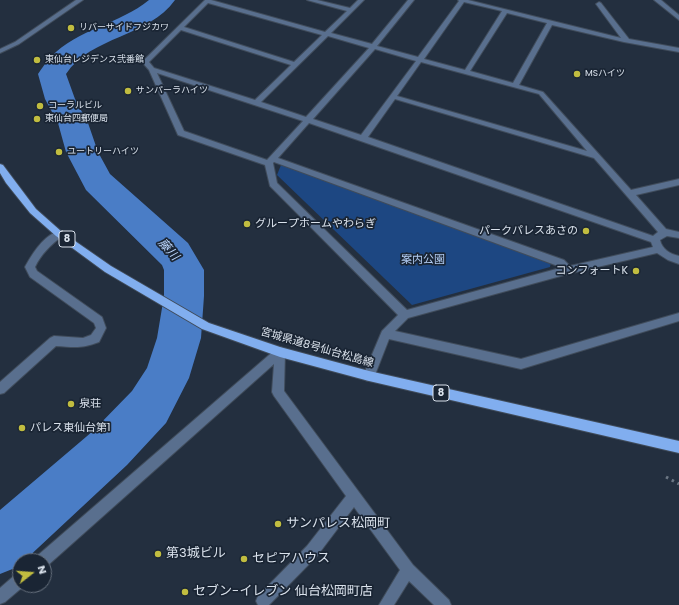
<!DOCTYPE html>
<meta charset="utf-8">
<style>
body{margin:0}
#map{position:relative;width:679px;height:605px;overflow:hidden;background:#232f3f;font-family:Poppins,sans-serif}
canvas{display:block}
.north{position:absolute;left:12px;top:553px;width:40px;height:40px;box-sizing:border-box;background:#1a2534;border:1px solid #67717e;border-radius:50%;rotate:73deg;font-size:11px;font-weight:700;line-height:16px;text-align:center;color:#dae2ec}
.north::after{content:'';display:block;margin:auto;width:14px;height:18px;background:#c1bd40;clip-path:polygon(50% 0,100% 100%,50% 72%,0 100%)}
</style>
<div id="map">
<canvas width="679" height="605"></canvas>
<div class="north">N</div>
</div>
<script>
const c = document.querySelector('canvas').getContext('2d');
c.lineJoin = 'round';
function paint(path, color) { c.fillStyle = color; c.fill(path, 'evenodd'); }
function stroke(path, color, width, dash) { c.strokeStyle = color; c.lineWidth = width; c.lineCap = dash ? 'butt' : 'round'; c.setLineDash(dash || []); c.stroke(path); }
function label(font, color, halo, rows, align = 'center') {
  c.font = font + ' Poppins,"Noto Sans JP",sans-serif'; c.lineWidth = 3.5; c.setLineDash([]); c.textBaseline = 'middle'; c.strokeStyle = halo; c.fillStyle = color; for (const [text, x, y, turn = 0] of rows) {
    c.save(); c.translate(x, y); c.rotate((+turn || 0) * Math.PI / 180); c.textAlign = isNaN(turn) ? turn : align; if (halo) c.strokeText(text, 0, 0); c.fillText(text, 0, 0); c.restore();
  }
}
const green = new Path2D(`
 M281,165L551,262L550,267L412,305L277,175Z`);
const river = new Path2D(`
 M149,0H175C149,37 91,36 66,74L75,99L88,123L98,152L110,174L188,243L204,270V296L201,338L189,378L166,423L127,465L24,561H20V566L0,574V510L93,431L132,391L147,368L157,338L164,296V270L162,265L86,190L66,152L58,123L45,99L38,74C42,68 46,62 51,57C77,29 120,24 149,0Z`);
const path = new Path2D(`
 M666,477L679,484`);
const minor = new Path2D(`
 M76,0H83L19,44L0,53V49L15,42Z
 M205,0H211L325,32L347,11L307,0H317L350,8L358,0H364L331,33L372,44L408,0H414L377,46L418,57L459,1L458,0H468L488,5L621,38L596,4L599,2L601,3L629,39L679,48V52L624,42L552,25L519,85L543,92L631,190L679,179V185L636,195L666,229L679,232V238L667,236L660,240C662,249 670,254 679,256V264L668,260L657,253L568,274L408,318L395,331L521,359L679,313V321L521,369L389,339L373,380L369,381L365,380L363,376L382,331L398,315L270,186L265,165L178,135L149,70L142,62ZM464,2L502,11L465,70L424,59ZM208,3L322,35L294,62L184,27ZM507,13L547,23L513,83L470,71ZM181,30L291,65L255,100L154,68L149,62ZM328,36L369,48L306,117L261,102ZM375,49L416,61L361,135L313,119ZM421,62L539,94L587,151L397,96ZM157,73L303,121L267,160L184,131ZM395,99L594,158L658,232L653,236L368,137ZM309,123L651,242L653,247L570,266L564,260L278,158ZM274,162L558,266L560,268L407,310L277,183L273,163Z
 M654,0H661L679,15V20Z
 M59,231L64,234L62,236C51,245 41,254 35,267L37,271L102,317L106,328L99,342C81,349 74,347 56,346L4,393L0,394V382L50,338L54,336L83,338L91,335L96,328L94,323L30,277L25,267C32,254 44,235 59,231Z
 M280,347L284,349L285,352L284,391L413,565L449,600L451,605H434L409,581L394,605H379L400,570L354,507L317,556L269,605H258L256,601L258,596L307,546L346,496L274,396L272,392L274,364L47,566L44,567V561H35L37,556L276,349Z
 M20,573V585H25L5,602L0,604V588L15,575Z`);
const major = new Path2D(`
 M0,164L3,165L36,209L62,232L111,266L209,323L280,347L369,371L679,441V453L369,381L280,357L202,329L105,272L56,236L30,213L6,183L0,173Z`);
const markers = [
 [71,28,4,"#c1bd40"],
 [37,60,4,"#c1bd40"],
 [577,74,4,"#c1bd40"],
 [128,91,4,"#c1bd40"],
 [40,106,4,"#c1bd40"],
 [37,119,4,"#c1bd40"],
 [59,152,4,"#c1bd40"],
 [247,224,4,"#c1bd40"],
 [586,231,4,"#c1bd40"],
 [636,271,4,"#c1bd40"],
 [71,404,4,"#c1bd40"],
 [22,428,4,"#c1bd40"],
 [278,524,4,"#c1bd40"],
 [158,554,4,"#c1bd40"],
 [244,559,4,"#c1bd40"],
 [185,592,4,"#c1bd40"]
];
const farPoinames = [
 ["リバーサイドフジカワ",79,28],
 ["東仙台レジデンス弐番館",45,60],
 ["MSハイツ",585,74],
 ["サンパーラハイツ",136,91],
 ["コーラルビル",48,106],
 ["東仙台四郵便局",45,119],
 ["ユートリーハイツ",67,152]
];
const shields = [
 [67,239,16],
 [441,393,16]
];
const shieldNames = [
 ["8",67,239],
 ["8",441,393]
];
const poiNames = [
 ["グループホームやわらぎ",255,224],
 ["パークパレスあさの",578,231,"right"],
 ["コンフォートK",628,271,"right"],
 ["泉荘",79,404],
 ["パレス東仙台第1",30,428]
];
const parkNames = [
 ["案内公園",423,260]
];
const streetNames = [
 ["宮城県道8号仙台松島線",317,348,16]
];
const waterNames = [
 ["藤川",168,250,48]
];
const nearPoinames = [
 ["サンパレス松岡町",286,524],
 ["第3城ビル",166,554],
 ["セピアハウス",252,559],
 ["セブン-イレブン 仙台松岡町店",193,592]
];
paint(green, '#1d4782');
paint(river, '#4a7dc6');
stroke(minor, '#404c5b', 2);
stroke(major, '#404c5b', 2);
stroke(path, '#6c7784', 3, [2.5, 4]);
paint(minor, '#596f8e');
paint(major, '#81aeef');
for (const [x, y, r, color] of markers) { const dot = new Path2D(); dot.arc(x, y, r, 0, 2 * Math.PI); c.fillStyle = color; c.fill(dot); stroke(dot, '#1a2534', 1.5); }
label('9px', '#dae2ec', '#1a2534', farPoinames, 'left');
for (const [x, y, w] of shields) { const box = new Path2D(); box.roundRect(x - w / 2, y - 8, w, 16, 3); c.fillStyle = '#1a2534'; c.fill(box); stroke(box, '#dae2ec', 1); }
label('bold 10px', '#dae2ec', null, shieldNames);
label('11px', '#dae2ec', '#1a2534', poiNames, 'left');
label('11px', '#b2ccf3', '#1a2534', parkNames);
label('11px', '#dae2ec', '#1a2534', streetNames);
label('italic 12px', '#bbd6fd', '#1a2534', waterNames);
label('13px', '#dae2ec', '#1a2534', nearPoinames, 'left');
</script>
